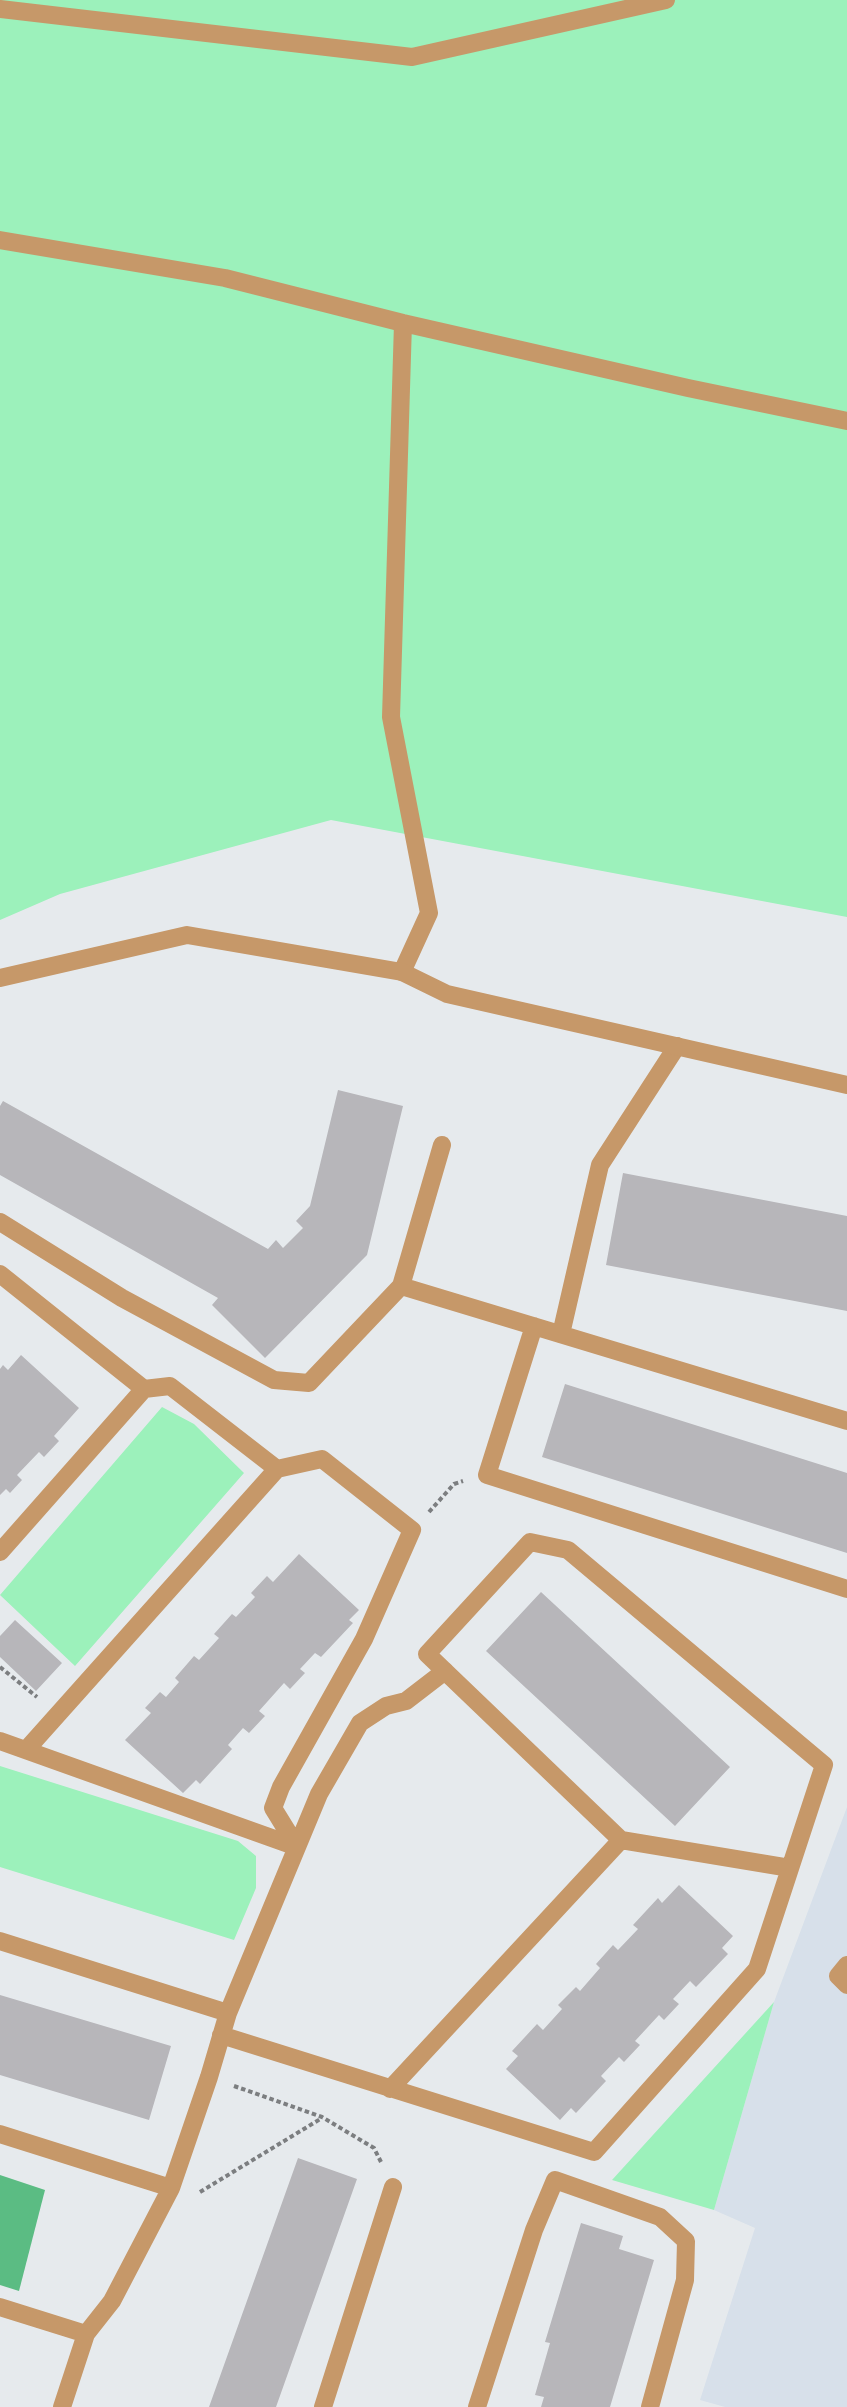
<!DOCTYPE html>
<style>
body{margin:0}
canvas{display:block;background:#e6eaed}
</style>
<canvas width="847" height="2407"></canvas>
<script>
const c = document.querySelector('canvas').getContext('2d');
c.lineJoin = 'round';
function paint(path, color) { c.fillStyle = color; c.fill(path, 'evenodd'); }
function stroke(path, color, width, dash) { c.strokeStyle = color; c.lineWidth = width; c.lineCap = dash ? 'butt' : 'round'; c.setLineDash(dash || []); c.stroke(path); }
const built = new Path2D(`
 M847,1807V2407H725L700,2400L755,2228L714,2210L774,2002Z`);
const green = new Path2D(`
 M0,0H847V917L331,820L60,894L0,920Z
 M162,1407L194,1424L244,1473L75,1666L0,1595Z
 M0,1766L238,1841L256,1856V1888L234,1940L0,1867Z
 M774,2002L714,2210L612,2180Z`);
const forest = new Path2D(`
 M0,2175L45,2190L19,2291L0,2285Z`);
const building = new Path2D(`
 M338,1090L403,1106L367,1255L265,1358L212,1305L218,1298L0,1175V1106L3,1101L268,1249L276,1240L283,1248L303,1228L296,1221L310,1206Z
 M623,1173L847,1216V1311L606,1265Z
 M21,1355L79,1408L54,1436L59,1441L44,1457L39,1452L17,1475L22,1480L10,1493L6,1489L0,1495V1369L3,1365L8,1370Z
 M565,1384L847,1473V1553L542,1457Z
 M299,1554L359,1610L349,1620L353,1623L321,1657L315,1653L300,1669L305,1673L290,1689L284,1683L259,1711L265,1716L249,1733L243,1728L228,1745L232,1749L200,1784L196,1780L183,1793L125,1740L151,1713L145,1708L160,1692L166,1697L179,1682L175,1678L194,1656L199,1660L219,1638L214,1634L232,1614L236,1617L255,1597L251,1593L267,1576L273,1582Z
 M541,1592L730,1767L675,1826L486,1651Z
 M15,1620L62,1663L36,1691L0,1657V1636Z
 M679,1885L733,1936L722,1948L728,1954L696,1987L690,1981L673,1999L679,2004L664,2020L659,2015L635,2041L640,2045L624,2062L619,2057L601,2076L606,2081L576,2113L571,2108L560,2120L506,2069L518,2056L512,2051L537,2024L543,2030L562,2009L558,2005L576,1987L580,1991L600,1968L596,1964L613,1945L618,1950L638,1929L633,1925L658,1898L662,1903Z
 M0,1995L171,2046L149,2120L0,2075Z
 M298,2158L357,2179L276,2407H209Z
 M581,2223L623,2236L619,2249L654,2260L610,2407H541L544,2397L535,2395L550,2343L545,2342Z`);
const path = new Path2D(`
 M429,1512L454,1484L463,1481
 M0,1667L37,1697
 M234,2086L322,2117L374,2148L381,2162
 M200,2192L322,2118`);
const lane = new Path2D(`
 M0,9L412,57L666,0
 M0,240L225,278L403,323L688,388L847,421
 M402,972L429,913L391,717L403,323
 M0,1222L122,1298L274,1380L309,1383L401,1286L442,1145
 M0,1274L144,1389L170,1386L277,1469L322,1459L412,1530L364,1639L281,1787L273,1808L297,1847L319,1794L360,1723L386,1706L406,1701L445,1671
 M401,1286L847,1421
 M534,1326L487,1475L847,1589
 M561,1334L600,1165L677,1046
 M0,1552L144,1389
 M0,1741L297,1847L228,2013L209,2077L171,2188L0,2134
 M26,1750L277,1469
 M621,1840L790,1868
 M0,1941L228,2013
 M847,1965L838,1976L847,1985
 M221,2035L594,2152L757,1969L824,1765L568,1550L530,1542L427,1654L621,1840L390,2089
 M0,2307L86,2334
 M62,2407L86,2334L112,2301L171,2188
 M323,2407L393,2187
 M477,2407L534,2230L555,2180L660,2217L686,2241L685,2280L650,2407`);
const street = new Path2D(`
 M0,978L187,935L402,972L447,994L847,1085`);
paint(built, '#d7e0ea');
paint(green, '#9cf1bb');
paint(forest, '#5bbc83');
paint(building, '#b7b6ba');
stroke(path, '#7c7e80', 4, [4.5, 3]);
stroke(lane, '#c69869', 18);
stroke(street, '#c69869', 18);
</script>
